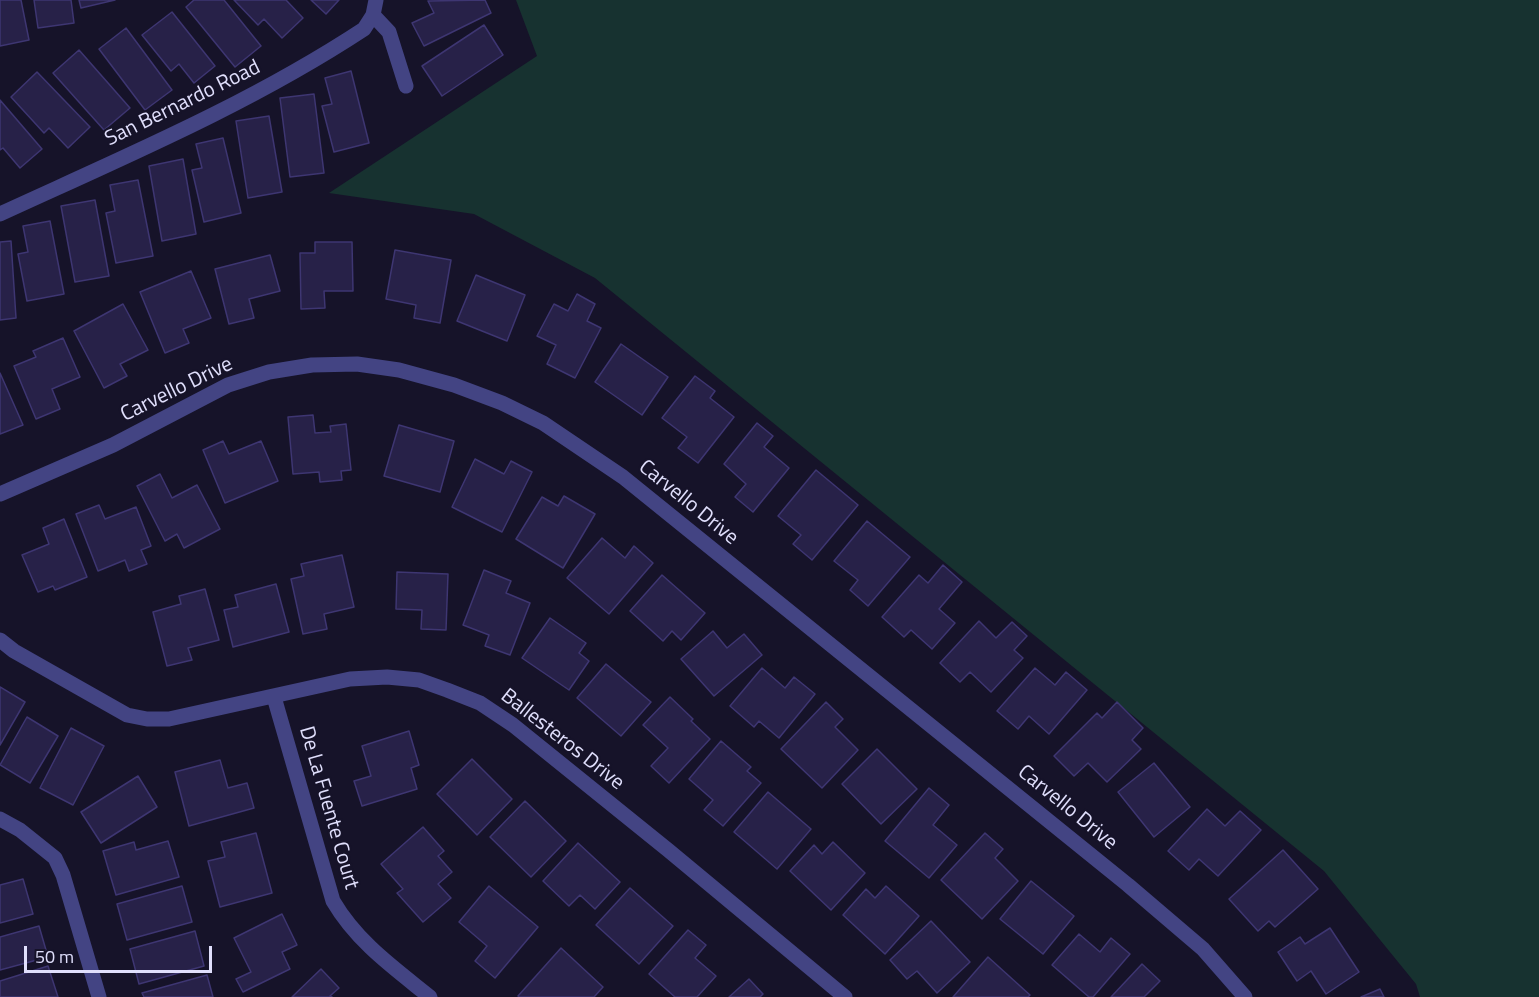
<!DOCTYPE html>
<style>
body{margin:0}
#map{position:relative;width:1539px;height:997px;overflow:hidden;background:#161329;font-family:"Titillium Web",sans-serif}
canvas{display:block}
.scale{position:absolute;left:24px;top:946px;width:188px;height:27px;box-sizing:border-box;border:3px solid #e0dffc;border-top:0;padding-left:8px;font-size:18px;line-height:21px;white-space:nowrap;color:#e0dffc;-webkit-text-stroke:4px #161329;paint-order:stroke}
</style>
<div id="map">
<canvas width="1539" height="997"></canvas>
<div class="scale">50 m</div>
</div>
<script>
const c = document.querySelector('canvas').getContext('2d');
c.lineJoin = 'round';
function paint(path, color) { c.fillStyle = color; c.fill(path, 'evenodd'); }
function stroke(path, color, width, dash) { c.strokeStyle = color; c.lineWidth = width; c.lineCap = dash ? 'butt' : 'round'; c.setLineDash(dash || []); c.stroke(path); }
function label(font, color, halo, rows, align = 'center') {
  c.font = font + ' "Titillium Web",sans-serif'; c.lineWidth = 4.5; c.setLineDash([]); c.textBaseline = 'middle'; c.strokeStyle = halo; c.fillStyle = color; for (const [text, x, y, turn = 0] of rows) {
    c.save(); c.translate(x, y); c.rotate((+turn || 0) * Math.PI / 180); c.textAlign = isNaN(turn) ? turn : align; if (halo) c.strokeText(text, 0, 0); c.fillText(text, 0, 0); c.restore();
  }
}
const green = new Path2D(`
 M516,0H1539V997H1420L1416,984L1324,871L595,278L474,214L329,193L537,56Z`);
const building = new Path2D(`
 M0,0H21L29,40L0,46Z
 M34,0H71L74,23L38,28Z
 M79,0H115L81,8Z
 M194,0H224L261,46L235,67L186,7Z
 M234,0H286L303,18L282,38L264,19L258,25Z
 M311,0H339L326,14Z
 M485,0L491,13L424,46L412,23L434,13L428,1Z
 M172,12L215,66L194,83L179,64L171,71L142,35Z
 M484,25L503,55L442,96L422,66Z
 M126,28L172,90L145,110L99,49Z
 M79,50L130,108L104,130L53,73Z
 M351,71L369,143L334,152L322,106L332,104L325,78Z
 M37,72L90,127L68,148L49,128L44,133L11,97Z
 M314,94L324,173L290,177L280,98Z
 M0,100L42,149L20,168L3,148L0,150Z
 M269,116L282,192L248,198L236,121Z
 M223,138L241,213L204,222L192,170L202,168L196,144Z
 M183,159L196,234L162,241L149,166Z
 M138,180L153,256L116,263L106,213L115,211L110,185Z
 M95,200L109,276L75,282L61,206Z
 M50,221L64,294L27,301L18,254L28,252L23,226Z
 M11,241L16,318L0,320V242Z
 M315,242H352L353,291H324L325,308L301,309L300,253H315Z
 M395,250L451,260L440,323L414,318L416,305L386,299Z
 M270,255L280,291L249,299L254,318L229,324L215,269Z
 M191,271L211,318L183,329L189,343L165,353L140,292Z
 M476,275L525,295L507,341L457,321Z
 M577,294L595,304L587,321L601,328L575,378L547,364L556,345L537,336L554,304L568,311Z
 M123,304L148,350L120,364L127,376L104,388L74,331Z
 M63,338L80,377L52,389L60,409L36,419L14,366L36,357L33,351Z
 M621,344L668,377L642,415L595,382Z
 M0,373L23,425L0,434Z
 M695,376L715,391L710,398L734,417L698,463L678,448L687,437L662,418Z
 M313,415L315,433L331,432L330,426L346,424L351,470L341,471L342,480L320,482L319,472L293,474L288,417Z
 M757,423L773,436L764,447L789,468L753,512L735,497L746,484L724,464Z
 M399,425L454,441L440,492L384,476Z
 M223,441L229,454L261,441L278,481L225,503L203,450Z
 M475,459L504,474L511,461L532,472L502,532L452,507Z
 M816,470L858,505L812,560L793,544L801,535L778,516Z
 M160,474L172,498L197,485L220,529L184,548L177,534L165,541L137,486Z
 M564,496L595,514L563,568L516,539L542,497L558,506Z
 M99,505L105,519L136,507L151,546L141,550L147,564L129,571L125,560L98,571L76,514Z
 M64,519L87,577L55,590L53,586L38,592L22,555L49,544L43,528Z
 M867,521L910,557L868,606L850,590L858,580L834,561Z
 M602,538L625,558L634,546L653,563L609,614L567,578Z
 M342,555L354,607L324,614L327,629L303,634L291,579L304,576L301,564Z
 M943,565L962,582L939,609L955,623L932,649L911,630L904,637L882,617L919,575L928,583Z
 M484,570L511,581L506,593L530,603L510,655L485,646L489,635L463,625Z
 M397,572L448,574L446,630L421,629L422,610L396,609Z
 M662,575L705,613L681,640L672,631L663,641L630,611Z
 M276,584L289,632L233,647L224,610L238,607L235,595Z
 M205,589L219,640L188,648L192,660L167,666L153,612L181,604L179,596Z
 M550,618L586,643L579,653L589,661L569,690L522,658Z
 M979,621L996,638L1012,622L1027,636L1014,650L1023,658L991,692L970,672L960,682L940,663Z
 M713,631L727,648L744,634L762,655L714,696L681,659Z
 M606,664L651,702L621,736L577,698Z
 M762,668L785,688L794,677L815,694L779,738L759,721L754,727L730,706Z
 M1035,668L1055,685L1066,672L1087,690L1049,734L1029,716L1018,729L997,711Z
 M0,687L25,702L0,745Z
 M670,697L693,719L691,721L710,739L669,783L651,766L668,748L643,725Z
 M826,702L843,719L835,727L858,750L822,788L781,749Z
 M1117,702L1143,728L1132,740L1141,749L1107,782L1088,763L1074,776L1054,756L1097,713L1102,718Z
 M27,717L58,736L30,783L0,765Z
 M71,728L104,746L73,805L40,788Z
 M409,731L419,765L411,768L417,789L362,806L354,781L371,776L362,746Z
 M721,741L751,767L747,771L761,783L723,826L704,810L713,800L689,779Z
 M877,749L917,789L881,824L842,784Z
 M472,759L512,799L477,835L437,794Z
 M220,760L228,788L247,783L254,808L189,826L175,772Z
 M1154,763L1190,807L1154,837L1118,792Z
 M138,776L157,807L101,843L81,812Z
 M929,788L949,805L933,825L957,845L929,878L885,841Z
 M768,792L811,829L777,869L734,832Z
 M525,801L566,841L531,877L490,837Z
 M1207,809L1225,826L1240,811L1261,830L1218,876L1199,859L1189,870L1168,851Z
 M423,827L444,851L438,856L452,872L438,884L451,898L423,922L397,893L403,889L381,864Z
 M256,833L272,893L220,907L208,861L225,857L221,842Z
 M985,833L1003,849L995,858L1018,881L982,919L941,880Z
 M168,841L179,877L116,895L103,851L134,842L136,850Z
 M833,842L865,873L831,910L790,871L814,845L822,854Z
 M578,843L620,882L595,909L580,895L569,906L543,881Z
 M1283,850L1318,889L1275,927L1269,921L1258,931L1229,899Z
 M23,879L33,914L0,923V885Z
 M1031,881L1074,916L1043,954L1000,919Z
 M182,886L192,922L127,940L117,904Z
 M489,886L538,927L495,978L475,961L487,946L459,922Z
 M886,886L919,916L885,954L843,915L866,889L875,898Z
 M630,888L673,926L639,964L596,925Z
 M282,914L297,945L282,952L290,969L243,992L236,979L251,972L234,938Z
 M931,921L970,962L937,993L917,971L907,979L890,960Z
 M39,926L48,957L0,970V937Z
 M1330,928L1359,972L1326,994L1311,971L1297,981L1278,952L1300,937L1305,944Z
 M688,930L706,945L695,958L716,976L697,997H675L649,974Z
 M195,931L204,966L139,984L130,949Z
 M1079,934L1100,952L1111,938L1130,954L1093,997H1089L1052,965Z
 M561,948L603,987L594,997H519L518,996Z
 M988,957L1030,995L1028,997H953Z
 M1142,964L1160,981L1144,997H1111Z
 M48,966L58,997H0V981Z
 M321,969L339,988L330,996L332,997H292Z
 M207,975L213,997H144L142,993Z
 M749,979L763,994L760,997H729Z
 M1380,989L1384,997H1361Z`);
const minor = new Path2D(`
 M373,15L389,32L406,86
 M0,214C124,157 250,104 364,29L373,15L376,0
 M0,494L113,445L228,385L269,372L312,365L357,364L399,370L454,385L502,403L543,423L623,477L1128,885L1203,949L1245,997
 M0,640L14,651L127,715L147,719H169L350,679L387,677L419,680L447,690L480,703L513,725L668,850L845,997
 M274,697L333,901C357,942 394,968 430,997
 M0,819L20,830L55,858L63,875L99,997`);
const streetNames = [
 ["San Bernardo Road",183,104,-26],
 ["Carvello Drive",177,390,-26],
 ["Carvello Drive",688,503,39],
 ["Ballesteros Drive",562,740,38],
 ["De La Fuente Court",328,808,74],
 ["Carvello Drive",1067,808,39]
];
paint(green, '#173230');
paint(building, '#272148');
stroke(building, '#3e3672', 1.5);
stroke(minor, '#434483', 15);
label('21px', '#e0dffc', '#161329', streetNames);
</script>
